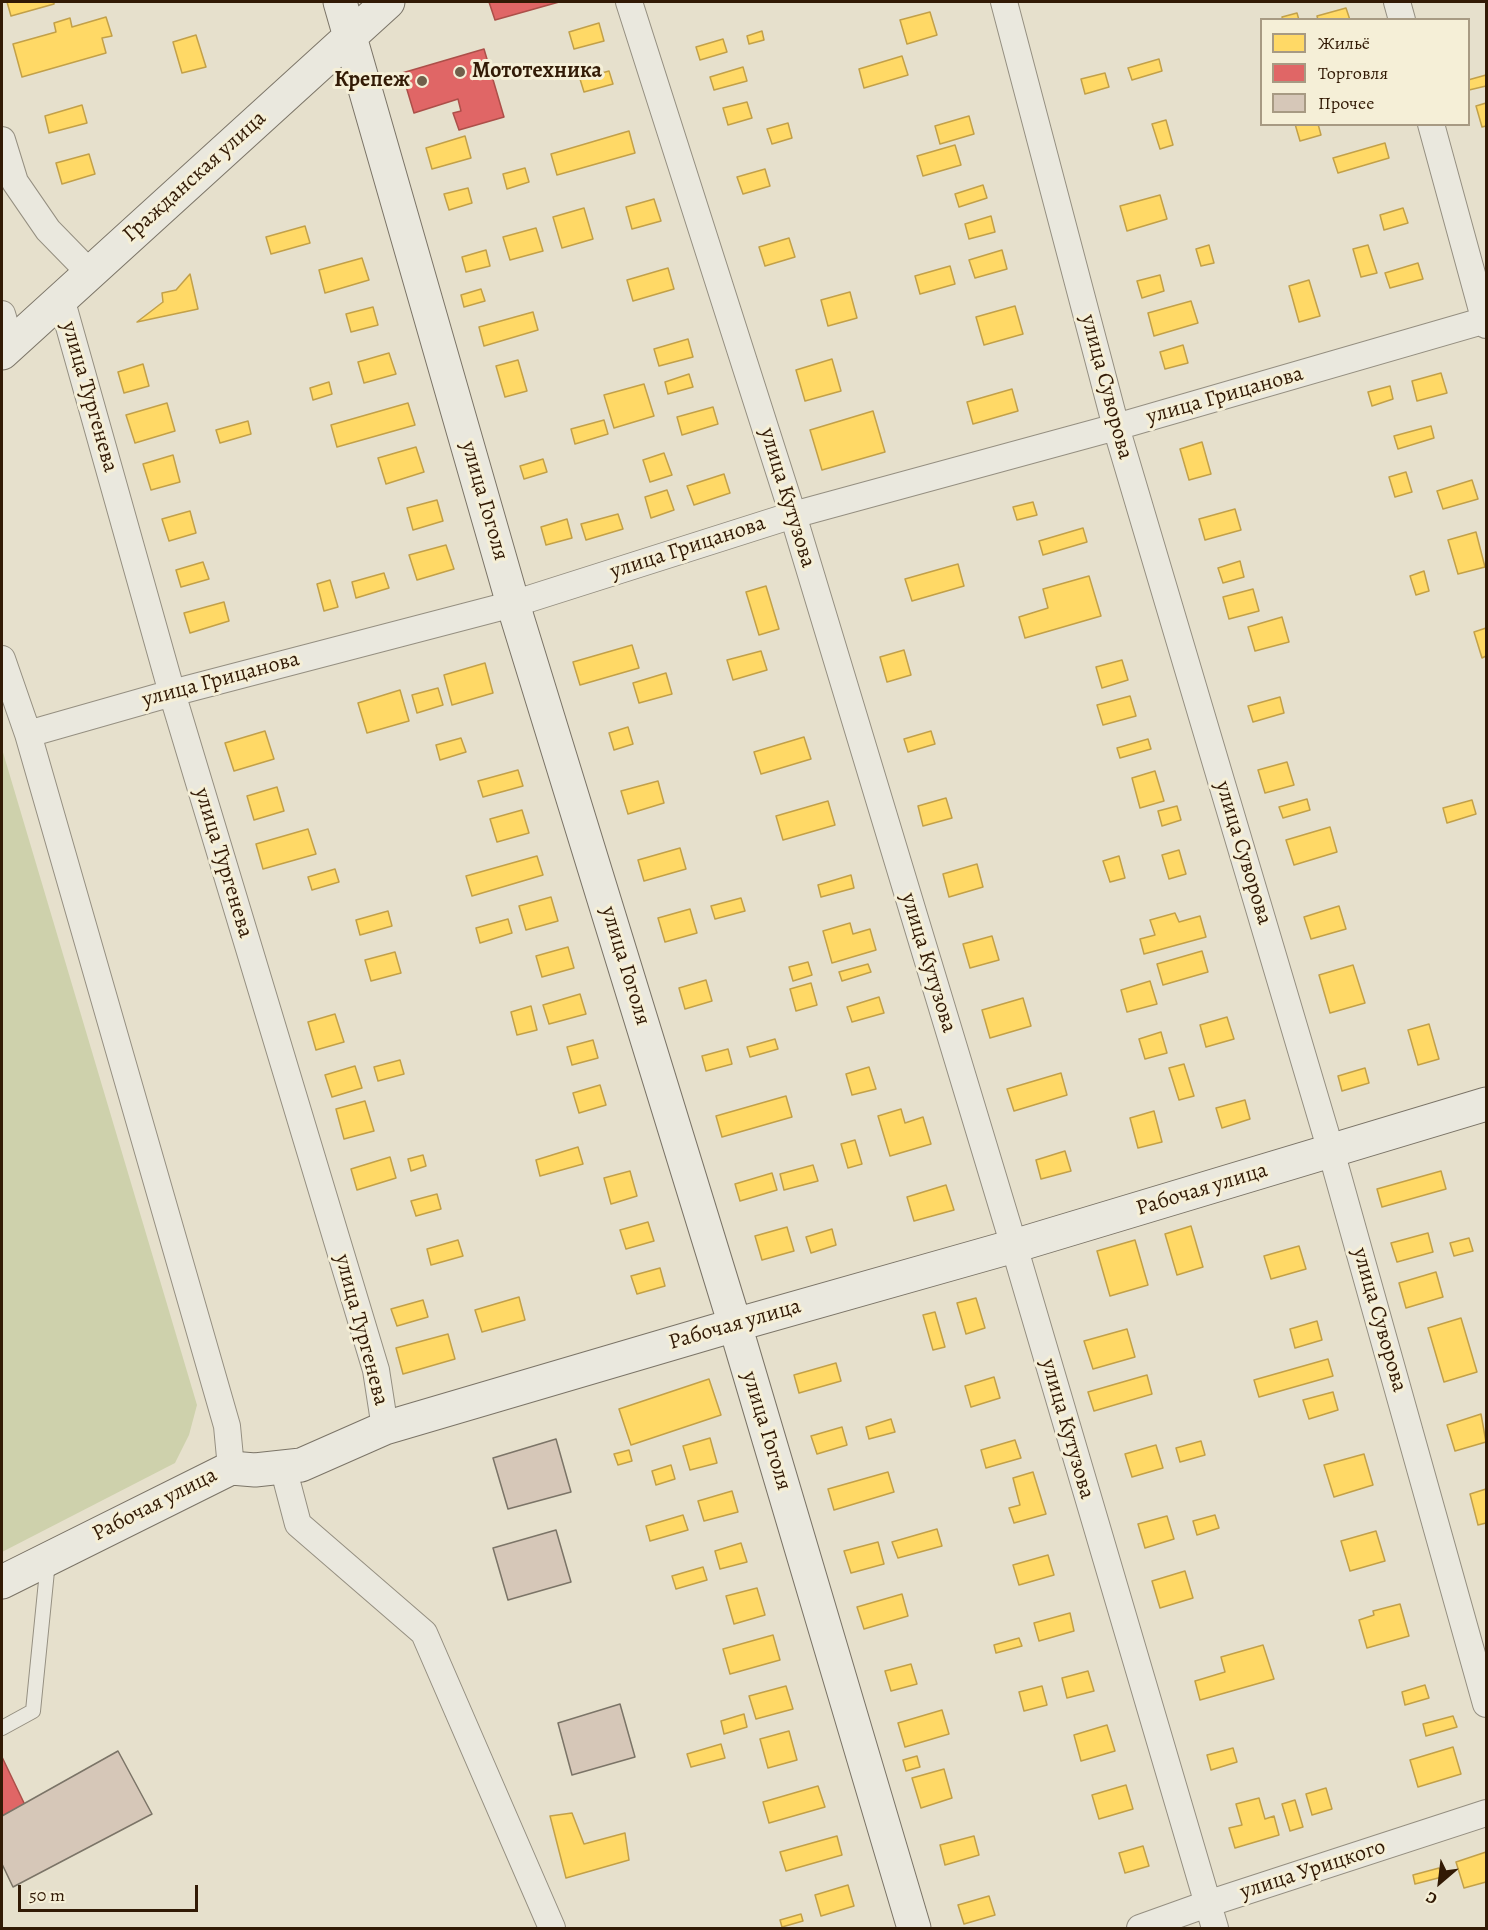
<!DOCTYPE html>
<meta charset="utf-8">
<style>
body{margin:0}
#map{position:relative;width:1488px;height:1930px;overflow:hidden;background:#e6e0cc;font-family:Alegreya,serif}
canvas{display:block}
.frame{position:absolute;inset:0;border:3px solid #321a05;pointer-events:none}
.legend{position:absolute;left:1260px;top:18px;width:210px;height:108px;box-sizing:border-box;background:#f5efd7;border:2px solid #a79a83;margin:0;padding:8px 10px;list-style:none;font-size:18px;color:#321a05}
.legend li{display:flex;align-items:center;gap:12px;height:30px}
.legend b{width:30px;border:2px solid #a79a83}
.north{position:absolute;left:1410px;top:1852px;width:60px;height:60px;-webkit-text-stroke:4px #f5efd7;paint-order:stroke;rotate:208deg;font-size:16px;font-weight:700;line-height:24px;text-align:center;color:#321a05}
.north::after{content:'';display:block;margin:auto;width:21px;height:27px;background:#321a05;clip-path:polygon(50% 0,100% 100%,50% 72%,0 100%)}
.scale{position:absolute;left:18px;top:1885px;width:180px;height:27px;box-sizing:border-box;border:3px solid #321a05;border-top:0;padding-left:8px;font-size:18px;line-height:21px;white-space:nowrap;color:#321a05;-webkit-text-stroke:4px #f5efd7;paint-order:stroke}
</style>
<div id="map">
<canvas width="1488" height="1930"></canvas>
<div class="frame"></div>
<ul class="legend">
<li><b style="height:16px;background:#ffd966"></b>Жильё</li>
<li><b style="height:16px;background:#e06666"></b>Торговля</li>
<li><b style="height:16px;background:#d6c7b8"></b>Прочее</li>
</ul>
<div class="north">С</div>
<div class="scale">50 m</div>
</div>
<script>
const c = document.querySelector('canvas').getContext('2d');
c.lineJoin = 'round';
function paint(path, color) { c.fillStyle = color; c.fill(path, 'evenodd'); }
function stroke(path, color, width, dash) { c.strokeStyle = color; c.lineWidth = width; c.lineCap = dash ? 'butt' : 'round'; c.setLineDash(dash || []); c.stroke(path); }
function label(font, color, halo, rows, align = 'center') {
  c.font = font + ' Alegreya,serif'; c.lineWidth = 6; c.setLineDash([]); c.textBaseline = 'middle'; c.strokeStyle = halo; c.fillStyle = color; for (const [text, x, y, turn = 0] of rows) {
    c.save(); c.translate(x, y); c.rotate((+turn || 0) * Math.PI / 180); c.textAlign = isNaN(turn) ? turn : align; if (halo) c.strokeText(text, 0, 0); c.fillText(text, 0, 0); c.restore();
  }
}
const green = new Path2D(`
 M2,749L197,1405L189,1435L175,1463L2,1552Z`);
const homes = new Path2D(`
 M7,2H54V4L11,16Z
 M1346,8L1350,20H1318L1317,16Z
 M930,12L937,35L907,44L900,20Z
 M1297,13L1299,20H1283L1282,17Z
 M106,17L112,36L102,38L106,53L22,77L13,44L56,32L54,23L70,18L72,27Z
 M599,23L604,41L574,49L569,32Z
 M762,31L764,40L749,44L747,36Z
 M196,35L206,67L182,73L173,42Z
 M723,39L727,52L700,60L696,47Z
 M902,56L908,75L864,88L859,69Z
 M1159,59L1162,71L1132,80L1128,68Z
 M743,67L747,81L714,90L710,77Z
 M609,71L613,84L584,92L580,79Z
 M1105,73L1109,87L1085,94L1081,79Z
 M1486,75V86L1469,90L1468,80Z
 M747,102L752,118L728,125L723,108Z
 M1486,103V126L1482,127L1476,106Z
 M82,105L87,123L49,133L45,116Z
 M969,116L974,134L940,144L935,126Z
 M1166,120L1173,145L1160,149L1152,124Z
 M788,123L792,138L772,144L767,129Z
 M1295,124H1318L1321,135L1300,141Z
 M629,131L635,153L557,175L551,154Z
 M465,136L471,158L432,169L426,148Z
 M1385,143L1389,158L1338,173L1333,158Z
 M955,145L961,165L923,176L917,156Z
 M89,154L95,174L62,184L56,163Z
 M525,168L529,182L507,189L503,174Z
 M765,169L770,186L743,194L737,177Z
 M983,185L987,198L959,207L955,194Z
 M468,188L472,203L449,210L444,194Z
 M1160,195L1167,219L1127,231L1120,206Z
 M654,199L661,221L632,229L626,207Z
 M584,208L593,239L562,248L553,217Z
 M1403,208L1408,223L1384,230L1380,215Z
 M991,216L995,232L969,239L965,224Z
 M305,226L310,243L271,254L266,237Z
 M536,228L543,251L510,260L503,237Z
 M789,238L795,257L765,266L759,247Z
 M1209,245L1214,263L1201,266L1196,249Z
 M1368,245L1377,273L1361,277L1353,249Z
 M486,250L490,266L466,272L462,257Z
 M1002,250L1007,269L975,278L969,260Z
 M362,258L369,280L325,293L319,270Z
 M1418,263L1423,279L1390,288L1385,273Z
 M950,266L955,284L920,294L915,276Z
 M668,268L674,289L633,301L627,280Z
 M190,274L198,309L137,322L163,302L162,293L176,290Z
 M1160,275L1164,291L1142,298L1137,281Z
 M1309,280L1320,316L1299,322L1289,286Z
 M481,289L485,301L464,307L461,295Z
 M850,292L857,318L828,326L821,300Z
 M1191,301L1198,323L1154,336L1148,313Z
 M1015,306L1023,334L984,345L976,317Z
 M373,307L378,325L351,332L346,314Z
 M533,312L538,330L484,346L479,327Z
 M688,339L693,357L659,366L654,349Z
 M1183,345L1188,363L1165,369L1160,352Z
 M389,353L396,374L364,383L358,362Z
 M832,359L841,391L805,401L796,370Z
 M518,360L527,391L505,397L496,366Z
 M143,364L149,386L124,393L118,372Z
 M1441,373L1447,393L1417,401L1412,381Z
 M689,374L693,387L668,394L665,382Z
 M329,382L332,394L313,400L310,388Z
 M644,384L654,416L614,428L604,395Z
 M1390,386L1393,399L1372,406L1368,392Z
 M1012,389L1018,411L973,424L967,402Z
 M167,403L175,431L135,443L126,415Z
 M408,403L415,425L337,447L331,425Z
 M713,407L718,424L682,435L677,417Z
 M873,411L885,452L822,470L810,430Z
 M604,420L608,434L575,444L571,429Z
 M248,421L251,434L220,443L216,430Z
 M1431,426L1434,438L1398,449L1394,436Z
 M1202,442L1211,474L1189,480L1180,449Z
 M416,447L424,472L386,484L378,458Z
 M664,453L672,475L650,482L643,460Z
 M173,455L180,482L151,490L143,464Z
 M543,459L547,472L524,479L520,466Z
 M1406,472L1412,492L1395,497L1389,477Z
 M724,474L730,493L694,505L687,486Z
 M1472,480L1478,499L1443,509L1437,491Z
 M667,490L674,510L651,518L645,497Z
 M437,500L443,521L413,530L407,508Z
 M1033,502L1037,515L1017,520L1013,507Z
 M1235,509L1241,530L1205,540L1199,519Z
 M190,511L196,533L169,541L162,519Z
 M618,514L623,529L586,540L581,524Z
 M567,519L572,538L546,545L541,527Z
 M1083,528L1087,542L1043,555L1039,541Z
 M1476,532L1485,567L1458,574L1448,540Z
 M446,545L454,569L417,580L409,555Z
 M1240,561L1244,577L1223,583L1218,568Z
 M203,562L209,579L181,587L176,570Z
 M958,564L964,586L912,601L905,579Z
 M1424,571L1429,591L1416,595L1410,576Z
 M384,573L389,588L356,598L352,582Z
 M1089,576L1101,616L1025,638L1019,617L1048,608L1043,589Z
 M330,580L338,607L324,611L317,584Z
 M766,586L779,629L759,635L746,592Z
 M1253,589L1259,611L1229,619L1223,597Z
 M224,602L229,621L190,633L184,613Z
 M1282,617L1289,642L1255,651L1248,627Z
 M1486,628V656L1482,658L1474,632Z
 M632,645L639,668L580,685L573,662Z
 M904,650L911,675L887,682L880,657Z
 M761,651L767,670L733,680L727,660Z
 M1122,660L1128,680L1102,688L1096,667Z
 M485,663L493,693L452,705L444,675Z
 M666,673L672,694L639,703L633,683Z
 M438,688L443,705L417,713L412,695Z
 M400,690L409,721L367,733L358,703Z
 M1130,696L1136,716L1103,725L1097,705Z
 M1280,697L1284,713L1253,722L1248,706Z
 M628,727L633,744L614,750L609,733Z
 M265,731L274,759L234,771L225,743Z
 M931,731L935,744L908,752L904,739Z
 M804,737L811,759L761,774L754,752Z
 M461,738L466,752L440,760L436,745Z
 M1148,739L1151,749L1120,758L1117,748Z
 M1287,762L1294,785L1265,793L1258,770Z
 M518,770L523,786L483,797L478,781Z
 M1155,771L1164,801L1140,808L1132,778Z
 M658,781L664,803L628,814L621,791Z
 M277,787L284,811L254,820L247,796Z
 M946,798L952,818L923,826L918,806Z
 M1307,799L1310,810L1283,818L1279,807Z
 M1472,800L1476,814L1447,823L1443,808Z
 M828,801L835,825L783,840L776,816Z
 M1177,806L1181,820L1162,826L1158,811Z
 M522,810L529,833L497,842L490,819Z
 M1330,827L1337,852L1294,865L1286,840Z
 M308,829L316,854L263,869L256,844Z
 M680,848L686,869L644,881L638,860Z
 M1179,850L1186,874L1169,879L1162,855Z
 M537,856L543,875L472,896L466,876Z
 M1119,856L1125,878L1110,882L1103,861Z
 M977,864L983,887L949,897L943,874Z
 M335,869L339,882L312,890L308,877Z
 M851,875L854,888L821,897L818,885Z
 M551,897L558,921L526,930L519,906Z
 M741,898L745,911L715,919L711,906Z
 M1339,906L1346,929L1311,939L1304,917Z
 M690,909L697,933L665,942L658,918Z
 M388,911L392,926L360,935L356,920Z
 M1175,913L1179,922L1200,916L1206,937L1144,954L1140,939L1155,935L1150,920Z
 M508,919L512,933L480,943L476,928Z
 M850,923L853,934L870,929L876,950L832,963L823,931Z
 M992,936L999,960L970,968L963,944Z
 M568,947L574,968L542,977L536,956Z
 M1202,951L1208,972L1163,985L1157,964Z
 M395,952L401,973L371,981L365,960Z
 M808,962L812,975L793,981L789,967Z
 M868,964L871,972L842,981L839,972Z
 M1353,965L1365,1003L1330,1013L1319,975Z
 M706,980L712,1001L685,1009L679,988Z
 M1150,981L1157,1004L1127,1012L1121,990Z
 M811,983L817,1005L796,1011L790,989Z
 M580,994L586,1014L549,1024L543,1005Z
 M879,997L884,1013L852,1022L847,1007Z
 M1023,998L1031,1026L990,1038L982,1010Z
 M531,1006L537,1030L517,1035L511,1012Z
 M335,1014L344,1042L316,1050L308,1022Z
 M1227,1017L1234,1039L1206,1047L1200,1025Z
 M1429,1024L1439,1059L1418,1065L1408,1030Z
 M1161,1032L1167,1053L1145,1059L1139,1039Z
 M775,1039L778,1049L750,1057L747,1047Z
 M593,1040L598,1058L572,1065L567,1047Z
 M728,1049L732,1064L706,1071L702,1056Z
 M400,1060L404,1074L378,1081L374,1067Z
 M1184,1064L1194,1096L1179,1100L1169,1068Z
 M355,1066L362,1088L332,1097L325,1075Z
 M869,1067L876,1089L852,1095L846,1074Z
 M1365,1068L1369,1083L1342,1091L1338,1076Z
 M1061,1073L1067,1095L1014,1111L1007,1089Z
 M600,1085L606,1105L579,1113L573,1093Z
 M786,1096L792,1117L722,1137L716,1116Z
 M1245,1100L1250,1119L1222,1128L1216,1108Z
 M365,1101L374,1131L344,1139L336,1109Z
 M901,1109L905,1123L923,1117L931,1144L890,1156L878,1116Z
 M1154,1111L1162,1142L1138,1148L1130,1118Z
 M855,1140L862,1164L848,1168L841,1144Z
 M578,1147L583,1164L540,1176L536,1160Z
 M1065,1151L1071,1171L1041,1179L1036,1160Z
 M423,1155L426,1166L411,1171L408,1159Z
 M390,1157L396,1178L357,1190L351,1169Z
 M813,1165L818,1181L784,1190L780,1174Z
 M630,1171L637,1196L611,1204L604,1178Z
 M1441,1171L1446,1189L1382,1207L1377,1189Z
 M772,1173L777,1190L740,1201L735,1184Z
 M946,1185L954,1210L914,1221L907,1197Z
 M437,1194L441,1209L416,1216L411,1201Z
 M648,1222L654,1241L626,1249L620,1230Z
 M1191,1226L1203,1267L1177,1275L1165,1234Z
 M787,1227L794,1251L762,1260L755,1236Z
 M832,1229L836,1245L811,1253L806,1237Z
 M1428,1233L1433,1252L1397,1262L1391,1243Z
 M1469,1238L1473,1251L1454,1256L1450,1243Z
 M458,1240L463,1256L431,1265L427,1249Z
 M1135,1240L1148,1285L1110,1296L1097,1251Z
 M1299,1246L1306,1269L1271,1279L1264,1256Z
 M660,1268L665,1286L637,1294L631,1276Z
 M1436,1272L1443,1297L1406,1308L1399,1283Z
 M519,1297L525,1320L482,1332L475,1310Z
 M976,1298L985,1328L966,1334L957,1303Z
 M423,1300L428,1317L397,1326L391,1309Z
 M935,1312L945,1347L933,1350L923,1315Z
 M1461,1318L1477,1372L1444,1382L1428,1328Z
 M1317,1321L1322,1340L1295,1348L1290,1329Z
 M1127,1329L1135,1357L1093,1369L1084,1341Z
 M448,1334L455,1359L403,1374L396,1348Z
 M1328,1359L1333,1376L1259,1397L1254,1380Z
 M836,1363L841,1381L799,1393L794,1375Z
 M1147,1375L1152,1394L1094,1411L1088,1392Z
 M994,1377L1000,1398L971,1407L965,1386Z
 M709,1379L721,1415L631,1445L619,1409Z
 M1333,1392L1338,1410L1309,1419L1303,1400Z
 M1481,1414L1486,1442L1455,1451L1447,1425Z
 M891,1419L895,1432L869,1439L866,1427Z
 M842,1427L847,1445L817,1454L811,1436Z
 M710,1438L717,1463L690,1470L683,1446Z
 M1015,1440L1021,1458L986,1468L981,1450Z
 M1201,1441L1205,1455L1180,1462L1176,1448Z
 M1156,1445L1163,1468L1132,1477L1125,1454Z
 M629,1450L632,1461L618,1465L614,1454Z
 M1364,1454L1373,1485L1334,1497L1324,1465Z
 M671,1465L675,1479L656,1485L652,1471Z
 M888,1472L894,1492L834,1510L828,1489Z
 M1033,1472L1046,1514L1014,1523L1009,1508L1020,1505L1013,1478Z
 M1486,1489V1523L1478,1525L1470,1494Z
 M732,1491L738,1512L704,1521L698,1501Z
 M683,1515L688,1530L650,1541L646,1526Z
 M1215,1515L1219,1528L1197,1535L1193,1521Z
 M1167,1516L1174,1539L1145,1548L1138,1524Z
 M937,1529L942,1546L898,1558L892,1542Z
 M1376,1531L1385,1561L1350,1571L1341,1541Z
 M878,1542L884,1564L851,1573L844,1551Z
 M741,1543L747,1562L720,1569L715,1551Z
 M1048,1555L1054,1575L1019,1585L1013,1565Z
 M703,1567L707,1580L676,1589L672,1576Z
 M1185,1571L1193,1598L1160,1608L1152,1581Z
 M757,1588L765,1615L734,1624L726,1596Z
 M902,1594L908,1616L864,1629L857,1607Z
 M1400,1604L1409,1636L1367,1648L1359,1620L1374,1615L1373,1611Z
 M1070,1613L1074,1631L1039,1641L1034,1623Z
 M773,1635L780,1660L730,1674L723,1649Z
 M1019,1638L1022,1646L996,1653L994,1645Z
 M1263,1645L1274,1679L1200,1700L1195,1681L1225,1672L1221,1657Z
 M911,1664L917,1684L891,1691L885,1671Z
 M1088,1671L1094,1691L1067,1698L1062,1678Z
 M1425,1685L1429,1698L1405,1705L1402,1692Z
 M786,1686L793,1709L756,1719L749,1696Z
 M1042,1686L1047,1705L1024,1711L1019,1692Z
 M942,1710L949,1734L905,1747L898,1723Z
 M744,1714L747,1727L724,1734L721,1721Z
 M1453,1716L1457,1727L1426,1736L1423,1724Z
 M1107,1725L1115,1751L1081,1761L1074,1735Z
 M789,1731L797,1760L768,1768L760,1739Z
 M721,1744L725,1758L691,1767L687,1754Z
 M1453,1747L1461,1774L1418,1787L1410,1760Z
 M1233,1748L1237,1762L1211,1770L1207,1755Z
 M917,1756L920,1767L906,1771L903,1760Z
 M944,1769L952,1798L921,1808L912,1778Z
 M1126,1785L1133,1809L1099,1819L1092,1795Z
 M818,1786L825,1807L769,1823L763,1802Z
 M1326,1788L1332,1809L1312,1815L1306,1794Z
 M1259,1798L1265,1819L1274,1816L1279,1835L1235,1848L1229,1828L1242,1825L1236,1804Z
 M1295,1800L1303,1827L1290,1831L1282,1804Z
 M572,1813L584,1844L625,1833L629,1860L566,1878L550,1816Z
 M837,1836L842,1855L786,1871L780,1852Z
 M974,1836L979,1855L945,1865L940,1845Z
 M1143,1846L1149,1866L1125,1873L1119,1853Z
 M1486,1852V1882L1464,1888L1456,1862Z
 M1439,1868L1442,1877L1415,1884L1413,1875Z
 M848,1885L854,1906L821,1916L815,1895Z
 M989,1896L995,1915L964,1924L958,1905Z
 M801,1914L803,1921L782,1927L780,1920Z`);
const shops = new Path2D(`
 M489,2H559L495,20Z
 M484,49L504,117L459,130L453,113L461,111L458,99L414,113L402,73Z
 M2,1757L25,1805L2,1816Z`);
const building = new Path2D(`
 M556,1439L571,1492L508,1509L493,1458Z
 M556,1530L571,1582L508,1600L493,1548Z
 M620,1704L635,1757L572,1775L558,1723Z
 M118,1751L152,1814L13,1887L2,1864V1816Z`);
const lane = new Path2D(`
 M2,1728L33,1711L48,1561`);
const street = new Path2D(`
 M629,2L793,515L1014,1246L1215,1928
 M1004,2L1116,427L1331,1151L1486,1704
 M1397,2L1402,20
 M1431,124L1486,325
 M2,140L15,182L48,230L89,272
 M61,298L172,693L376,1370L385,1428
 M2,314L11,344
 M2,659L28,734L227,1426L231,1468
 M28,734L172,693L513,604L793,515L1116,427L1486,320
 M283,1467L298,1524L424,1633L552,1928
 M1140,1928L1207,1904L1486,1813`);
const secondary = new Path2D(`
 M340,2L513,604L735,1325L914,1928
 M2,353L388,2
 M2,1582L231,1468L255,1470L301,1465L385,1428L735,1325L1014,1246L1486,1104`);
const markers = [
 [460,72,6,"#715f4b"],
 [422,81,6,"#715f4b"]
];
const poiNames = [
 ["Мототехника",472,72],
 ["Крепеж",410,81,"right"]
];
const streetNames = [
 ["Гражданская улица",195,177,-42],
 ["улица Суворова",1106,387,75],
 ["улица Грицанова",1225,396,-16],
 ["улица Тургенева",89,397,74],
 ["улица Кутузова",787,498,73],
 ["улица Гоголя",484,501,74],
 ["улица Грицанова",688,548,-18],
 ["улица Грицанова",221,680,-15],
 ["улица Суворова",1243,853,73],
 ["улица Тургенева",223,863,73],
 ["улица Кутузова",928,963,73],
 ["улица Гоголя",625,966,73],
 ["Рабочая улица",1202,1190,-17],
 ["улица Суворова",1379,1320,74],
 ["Рабочая улица",735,1325,-16],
 ["улица Тургенева",361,1330,75],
 ["улица Кутузова",1067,1429,74],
 ["улица Гоголя",766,1431,73],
 ["Рабочая улица",155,1505,-27],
 ["улица Урицкого",1313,1870,-18]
];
paint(green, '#ced1ac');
paint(homes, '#ffd966');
stroke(homes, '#c2a049', 1.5);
paint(shops, '#e06666');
stroke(shops, '#ac4f49', 1.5);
paint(building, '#d6c7b8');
stroke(building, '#7b7467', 1.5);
stroke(lane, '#958f81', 16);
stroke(street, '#958f81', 28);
stroke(secondary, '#7b7467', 35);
stroke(lane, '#eae8de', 14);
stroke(street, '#eae8de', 26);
stroke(secondary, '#eae8de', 33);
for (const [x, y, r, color] of markers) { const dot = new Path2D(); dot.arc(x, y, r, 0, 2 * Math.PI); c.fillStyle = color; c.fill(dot); stroke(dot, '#f5efd7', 2); }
label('bold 22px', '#321a05', '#f5efd7', poiNames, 'left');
label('22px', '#321a05', '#f5efd7', streetNames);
</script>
